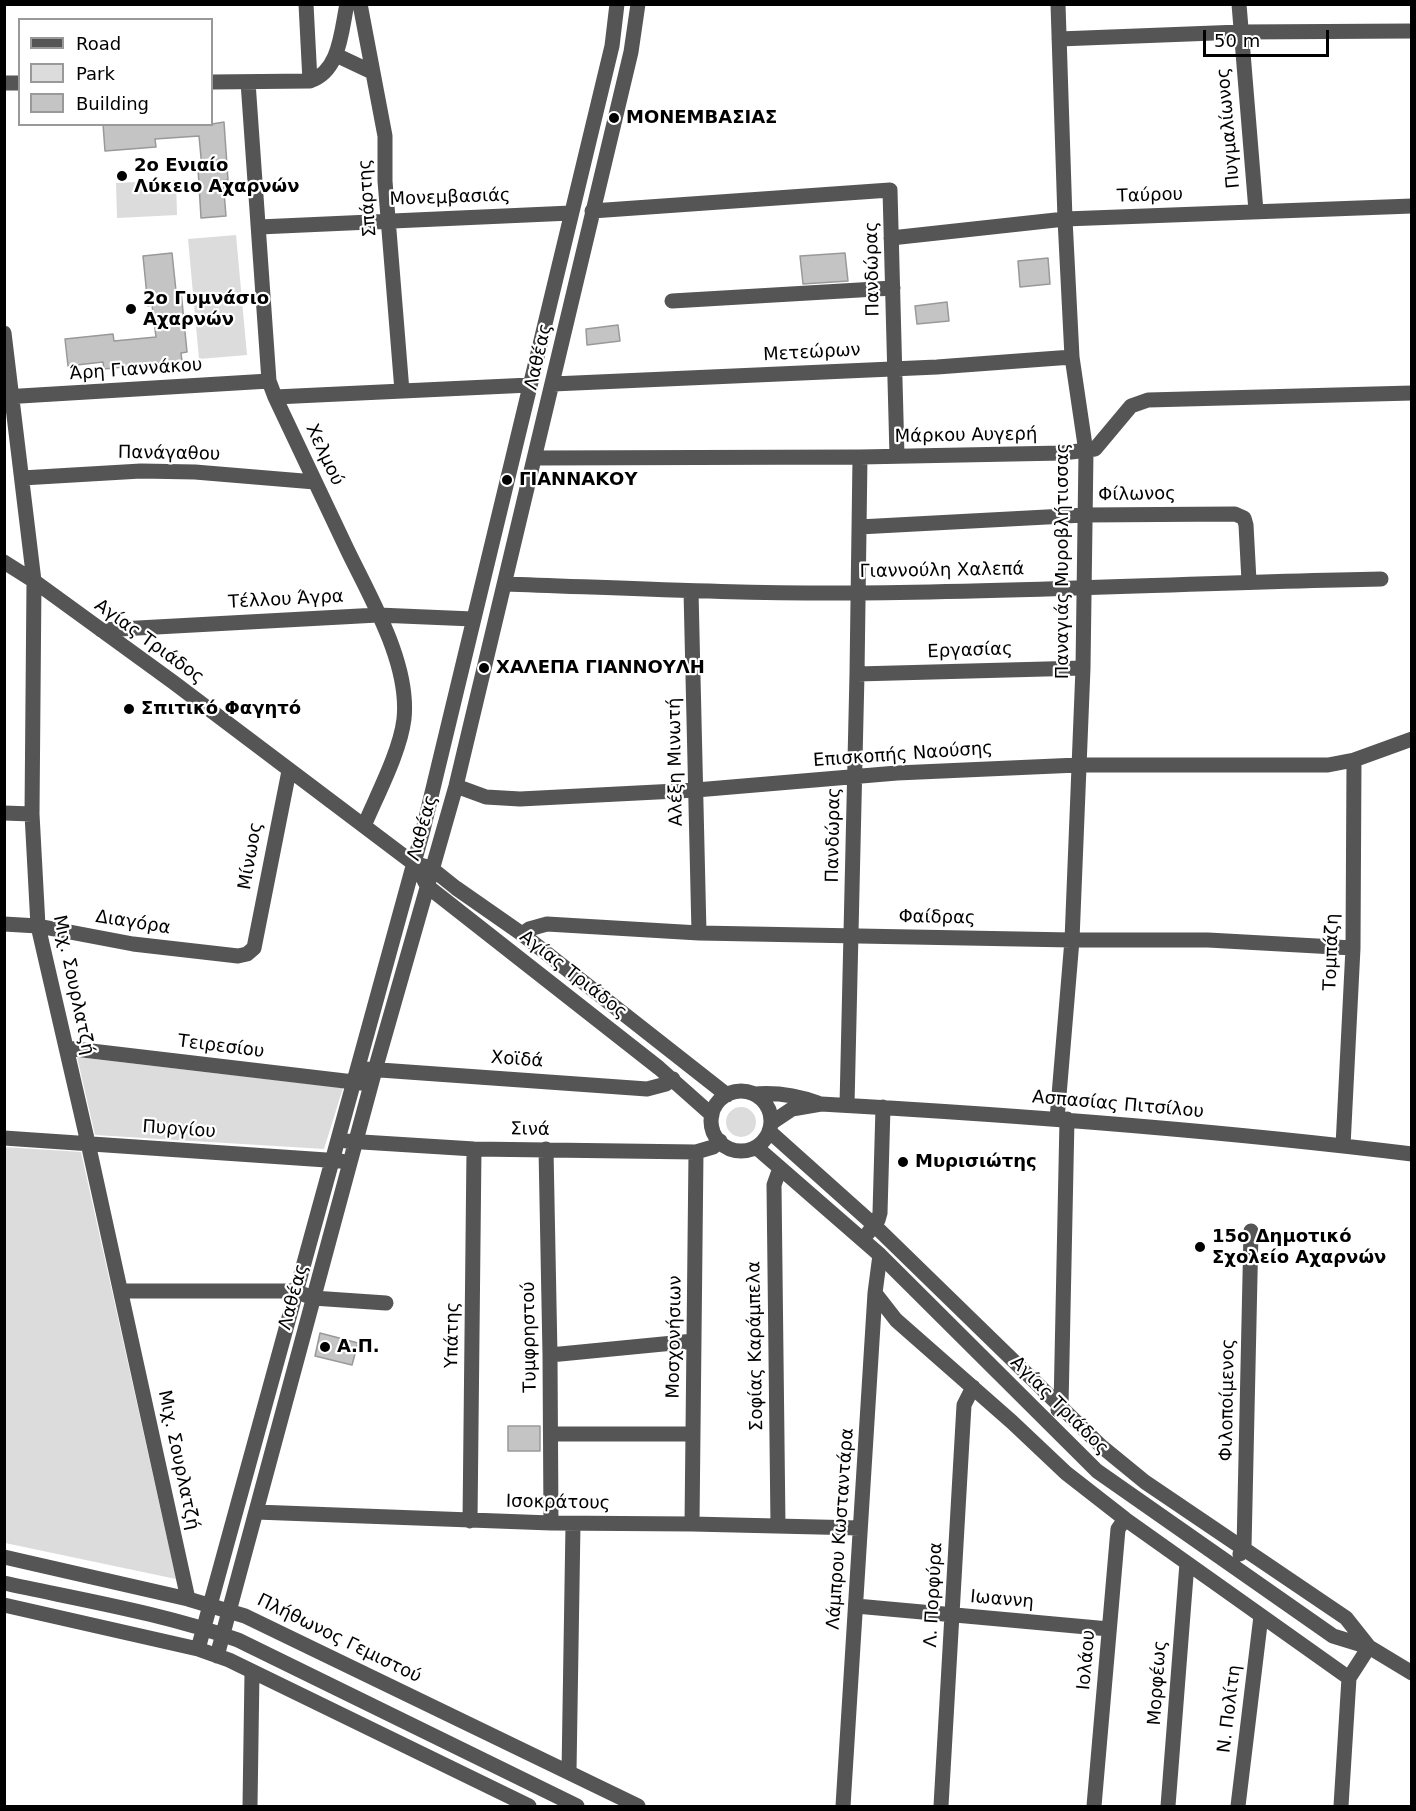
<!DOCTYPE html>
<meta charset="utf-8">
<style>
body{margin:0}
#map{position:relative;width:1416px;height:1811px;overflow:hidden;background:#fff;font-family:"DejaVu Sans",sans-serif}
canvas{display:block}
.frame{position:absolute;inset:0;border:6px solid #000;pointer-events:none}
.legend{position:absolute;left:18px;top:18px;width:195px;height:108px;box-sizing:border-box;background:#fff;border:2px solid #999;margin:0;padding:8px 10px;list-style:none;font-size:18px;color:#000}
.legend li{display:flex;align-items:center;gap:12px;height:30px}
.legend b{width:30px;border:2px solid #999}
.scale{position:absolute;left:1203px;top:30px;width:126px;height:27px;box-sizing:border-box;border:3px solid #000;border-top:0;padding-left:8px;font-size:18px;line-height:21px;white-space:nowrap;color:#000;-webkit-text-stroke:4px #fff;paint-order:stroke}
</style>
<div id="map">
<canvas width="1416" height="1811"></canvas>
<div class="frame"></div>
<ul class="legend">
<li><b style="height:8px;background:#555"></b>Road</li>
<li><b style="height:16px;background:#dcdcdc"></b>Park</li>
<li><b style="height:16px;background:#c4c4c4"></b>Building</li>
</ul>
<div class="scale">50 m</div>
</div>
<script>
const c = document.querySelector('canvas').getContext('2d');
c.lineJoin = 'round';
function paint(path, color) { c.fillStyle = color; c.fill(path, 'evenodd'); }
function stroke(path, color, width, dash) { c.strokeStyle = color; c.lineWidth = width; c.lineCap = dash ? 'butt' : 'round'; c.setLineDash(dash || []); c.stroke(path); }
function label(font, color, halo, rows, align = 'center') {
  c.font = font + ' "DejaVu Sans",sans-serif'; c.lineWidth = 4.5; c.setLineDash([]); c.textBaseline = 'middle'; c.strokeStyle = halo; c.fillStyle = color; for (const [text, x, y, turn = 0] of rows) {
    c.save(); c.translate(x, y); c.rotate((+turn || 0) * Math.PI / 180); c.textAlign = isNaN(turn) ? turn : align; if (halo) c.strokeText(text, 0, 0); c.fillText(text, 0, 0); c.restore();
  }
}
const green = new Path2D(`
 M176,180L177,215L117,218L116,183Z
 M236,235L247,355L199,359L188,239Z
 M77,1057L343,1088L324,1149L95,1135Z
 M726 1122a15 15 0 1 1 30 0a15 15 0 1 1-30 0Z
 M4,1147L81,1152L176,1579L5,1543Z`);
const building = new Path2D(`
 M224,122L228,180H223L226,216L201,218L198,168H202L199,136L155,139L156,147L105,151L103,124H212Z
 M172,253L176,291H181L187,352L181,353L182,361L104,369L103,362L68,366L65,339L113,334L114,341L156,337L152,305L148,306L143,256Z
 M845,253L848,281L803,284L800,256Z
 M1048,258L1050,284L1020,287L1018,261Z
 M947,302L949,321L917,324L915,306Z
 M618,325L620,341L587,345L586,329Z
 M320,1333L358,1343L352,1365L315,1356Z
 M508,1426H540V1451H508Z`);
const minor = new Path2D(`
 M360,4L385,136V181L402,391
 M1239,4L1256,211
 M1059,39L1240,32L1412,31
 M336,55L372,72
 M310,81C340,71 341,32 347,4
 M212,82L310,81L306,4
 M248,82L269,381L275,397C298,446 322,496 345,545C369,596 410,662 404,719C400,752 377,795 364,826
 M4,83H20
 M592,211L890,190L897,456
 M259,227L571,213
 M891,238L1065,219L1412,206
 M672,301L893,288
 M4,333L34,581L32,814L38,926L88,1143L188,1599
 M553,384L937,367L1072,357
 M4,397L269,381
 M275,397L530,385
 M535,458L860,457L1063,453L1095,449L1131,406L1148,400L1412,393
 M22,478L141,471L195,472L315,482
 M859,527L1084,515L1235,514L1244,518L1246,525L1249,581
 M4,562L34,581L173,682L413,863L431,868L456,888L522,934L727,1095
 M505,584C623,588 741,594 859,593C1033,592 1207,582 1381,579
 M691,591L699,933
 M101,630L378,615L473,619
 M857,674L1083,668
 M456,786L486,797L520,799L696,790L897,773L1078,765H1328L1354,760L1412,739
 M4,813L32,814
 M423,878L427,886L659,1068L712,1115
 M4,924L38,926L133,944L238,956L247,954L254,948L289,771
 M522,934L529,929L547,924L699,933L1072,940H1208L1353,948
 M66,1048L362,1083
 M366,1069L647,1089L666,1084L673,1079
 M711 1121a30 30 0 1 1 60 0a30 30 0 1 1-60 0Z
 M754,1094C777,1092 796,1095 818,1103
 M847,1105L857,674L860,457
 M1057,1119L1072,940L1083,668L1086,452L1072,357L1065,219L1058,4
 M771,1123L792,1109L821,1104C1018,1115 1215,1130 1412,1154
 M769,1131L874,1225L1101,1446L1145,1482L1346,1618L1369,1647
 M4,1138L341,1161
 M346,1141L474,1149L696,1152L713,1147L720,1141
 M1343,1146L1353,948L1354,760
 M756,1147L880,1255L1097,1471L1333,1636L1369,1647L1412,1673
 M546,1149L550,1355L551,1523
 M868,1233L878,1220L880,1213L883,1107
 M121,1291H295L313,1298L386,1303
 M875,1293L896,1320L1012,1422L1066,1473L1125,1519L1349,1678
 M550,1355L694,1341
 M1058,1410L1061,1407L1067,1119
 M551,1434H693
 M256,1512L551,1523L692,1524L860,1528
 M470,1521L474,1149
 M692,1524L696,1152
 M778,1526L774,1185L780,1168
 M1240,1554L1244,1548L1251,1231
 M4,1557L188,1599L245,1616L638,1806
 M4,1583C82,1600 162,1613 238,1640L577,1806
 M4,1605L198,1649L229,1660L529,1806
 M856,1606L1109,1629
 M198,1649L423,830L612,46L617,4
 M217,1656L375,1070L456,786L631,52L638,4
 M569,1772L573,1524
 M250,1806L252,1672
 M843,1806L875,1293L880,1255
 M941,1806L964,1405L973,1387
 M1094,1806L1118,1529L1125,1519
 M1168,1806L1187,1563
 M1238,1806L1261,1616
 M1341,1806L1349,1678L1369,1647`);
const markers = [
 [614,118,6,"#000"],
 [122,176,6,"#000"],
 [131,309,6,"#000"],
 [507,480,6,"#000"],
 [484,668,6,"#000"],
 [129,709,6,"#000"],
 [903,1162,6,"#000"],
 [1200,1247,6,"#000"],
 [325,1347,6,"#000"]
];
const poiNames = [
 ["ΜΟΝΕΜΒΑΣΙΑΣ",626,118],
 ["2ο Ενιαίο",134,166],
 ["Λύκειο Αχαρνών",134,187],
 ["2ο Γυμνάσιο",143,299],
 ["Αχαρνών",143,320],
 ["ΓΙΑΝΝΑΚΟΥ",519,480],
 ["ΧΑΛΕΠΑ ΓΙΑΝΝΟΥΛΗ",496,668],
 ["Σπιτικό Φαγητό",141,709],
 ["Μυρισιώτης",915,1162],
 ["15ο Δημοτικό",1212,1237],
 ["Σχολείο Αχαρνών",1212,1258],
 ["Α.Π.",337,1347]
];
const streetNames = [
 ["Πυγμαλίωνος",1229,128,-95],
 ["Ταύρου",1150,196,-2],
 ["Σπάρτης",368,198,-94],
 ["Μονεμβασιάς",450,198,-2],
 ["Πανδώρας",873,269,-91],
 ["Μετεώρων",812,353,-3],
 ["Λαθέας",539,357,-77],
 ["Άρη Γιαννάκου",136,370,-4],
 ["Μάρκου Αυγερή",966,436,-1],
 ["Πανάγαθου",169,454,1],
 ["Χελμού",324,455,65],
 ["Φίλωνος",1137,495,-1],
 ["Παναγιάς Μυροβλήτισσας",1063,561,-90],
 ["Γιαννούλη Χαλεπά",942,571,-1],
 ["Τέλλου Άγρα",286,600,-3],
 ["Αγίας Τριάδος",149,642,36],
 ["Εργασίας",970,651,-2],
 ["Επισκοπής Ναούσης",903,755,-4],
 ["Αλέξη Μινωτή",676,762,-91],
 ["Λαθέας",423,828,-74],
 ["Πανδώρας",834,835,-89],
 ["Μίνωος",251,856,-80],
 ["Φαίδρας",937,918,1],
 ["Διαγόρα",133,923,9],
 ["Τομπάζη",1332,952,-88],
 ["Αγίας Τριάδος",573,975,38],
 ["Μιχ. Σουρλατζή",73,985,78],
 ["Τειρεσίου",221,1047,7],
 ["Χοϊδά",517,1060,4],
 ["Ασπασίας Πιτσίλου",1118,1105,5],
 ["Πυργίου",179,1130,4],
 ["Σινά",530,1130,1],
 ["Λαθέας",294,1297,-75],
 ["Υπάτης",453,1335,-89],
 ["Τυμφρηστού",530,1337,-91],
 ["Μοσχονήσιων",675,1337,-89],
 ["Σοφίας Καράμπελα",756,1346,-91],
 ["Φιλοποίμενος",1228,1400,-89],
 ["Αγίας Τριάδος",1059,1406,45],
 ["Μιχ. Σουρλατζή",178,1460,78],
 ["Ισοκράτους",558,1503,1],
 ["Λάμπρου Κωσταντάρα",841,1529,-86],
 ["Λ. Πορφύρα",934,1595,-87],
 ["Ιωαννη",1002,1600,5],
 ["Πλήθωνος Γεμιστού",339,1639,26],
 ["Ιολάου",1087,1660,-85],
 ["Μορφέως",1158,1683,-86],
 ["Ν. Πολίτη",1230,1709,-83]
];
paint(green, '#dcdcdc');
paint(building, '#c4c4c4');
stroke(building, '#999', 1.5);
stroke(minor, '#555', 15);
for (const [x, y, r, color] of markers) { const dot = new Path2D(); dot.arc(x, y, r, 0, 2 * Math.PI); c.fillStyle = color; c.fill(dot); stroke(dot, '#fff', 2); }
label('bold 18px', '#000', '#fff', poiNames, 'left');
label('18px', '#000', '#fff', streetNames);
</script>
